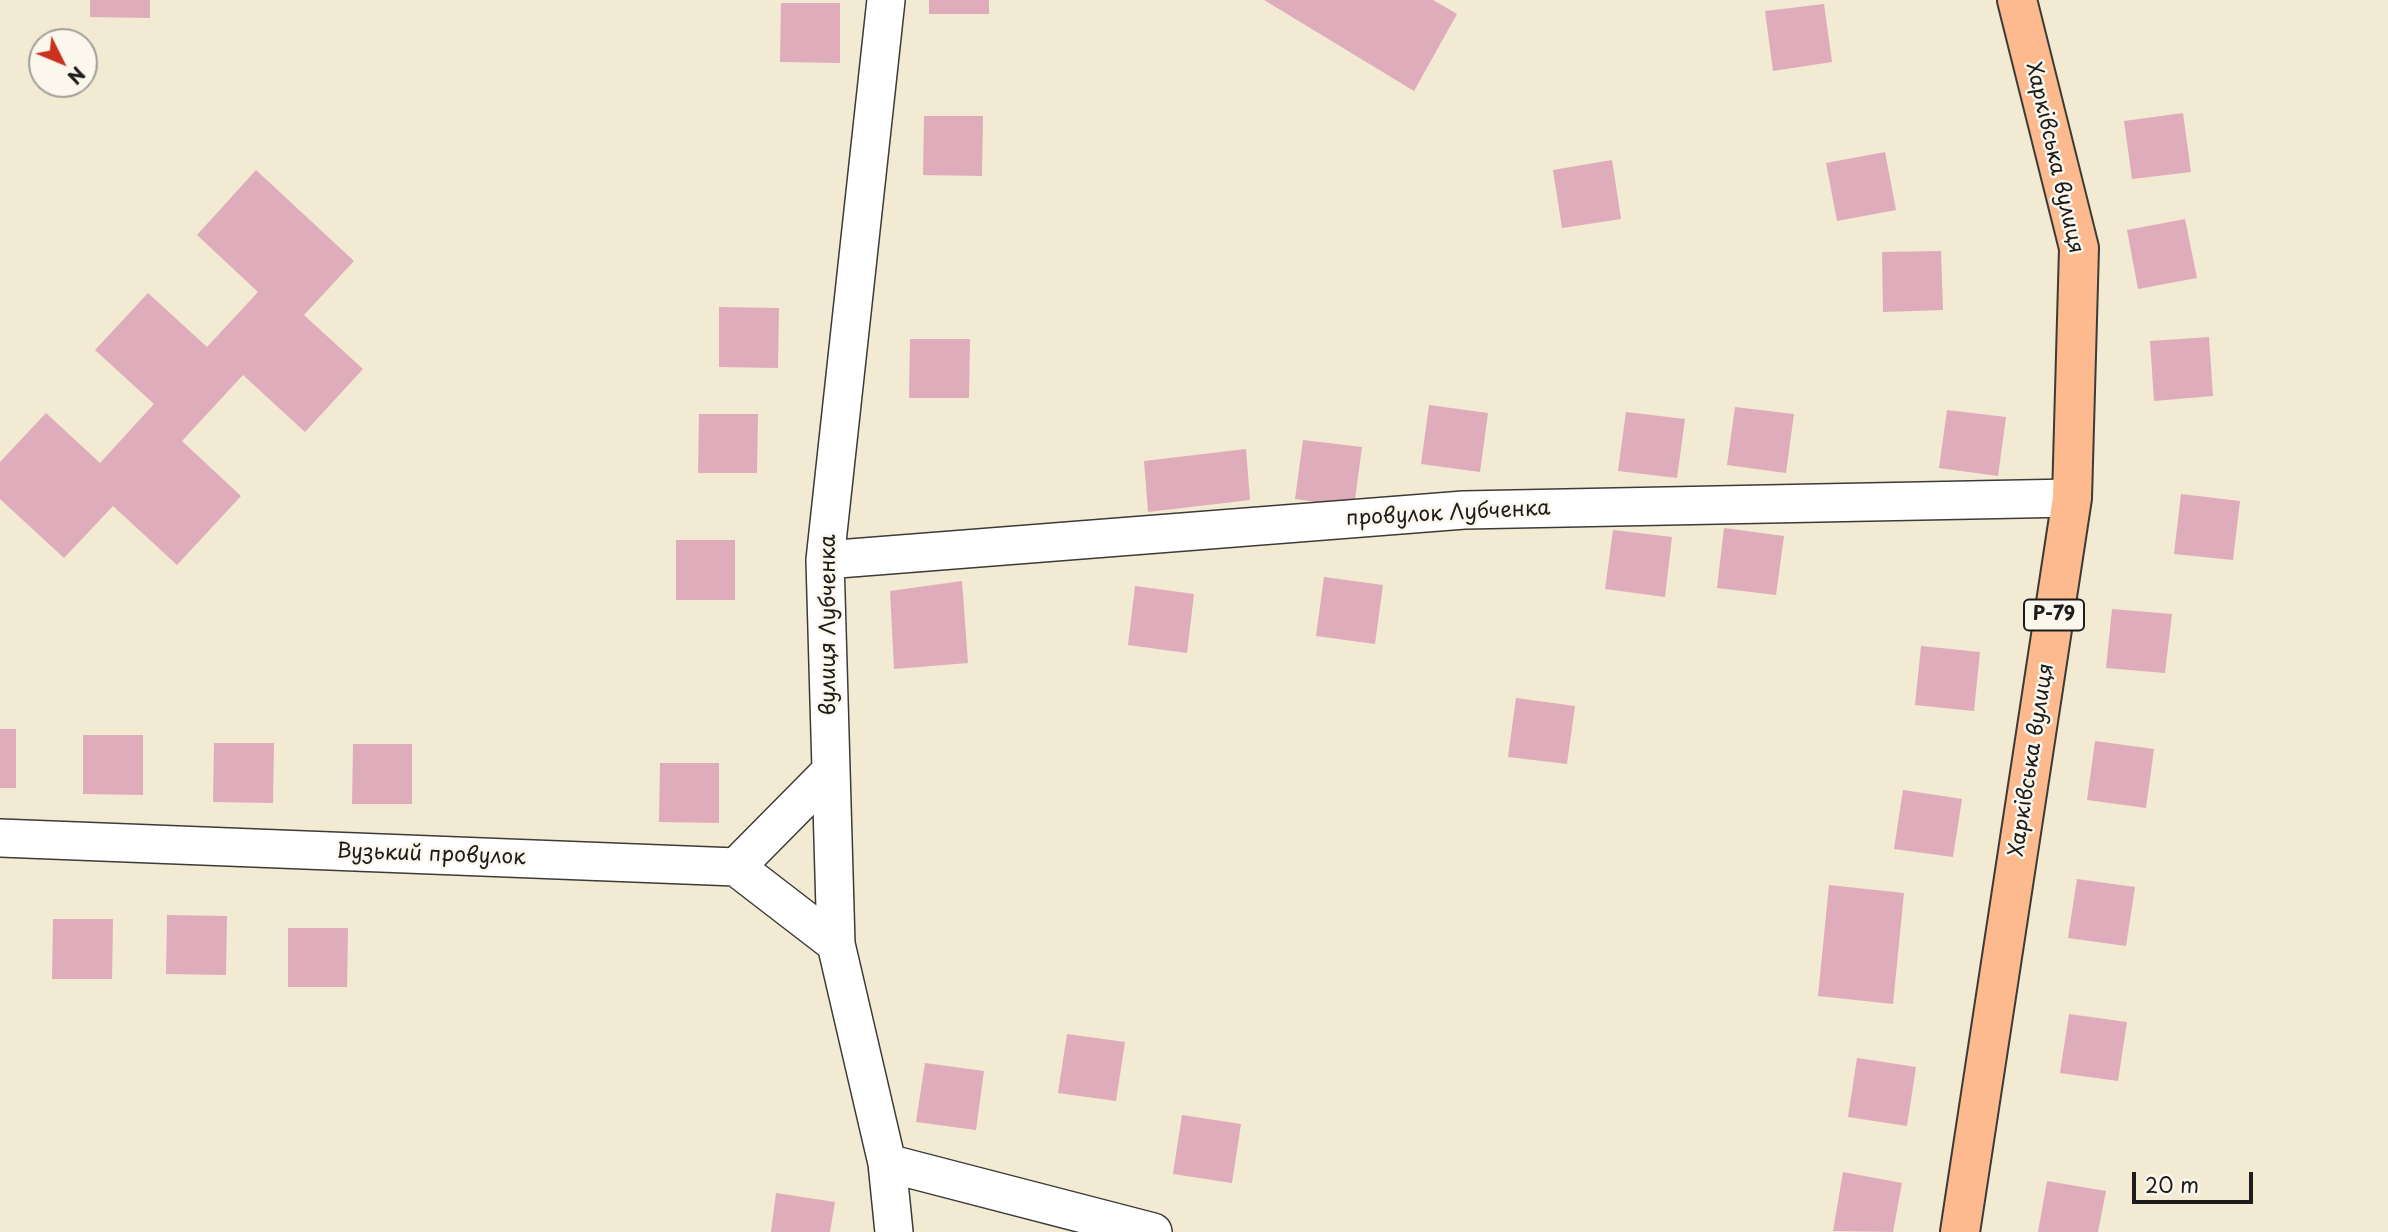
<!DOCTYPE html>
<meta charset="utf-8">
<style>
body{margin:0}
#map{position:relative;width:2388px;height:1232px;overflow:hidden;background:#f2ead2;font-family:"Playpen Sans",sans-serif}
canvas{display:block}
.north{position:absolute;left:28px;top:28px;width:70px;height:70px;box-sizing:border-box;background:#fbf7ec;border:2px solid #a29f99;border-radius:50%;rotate:133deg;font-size:19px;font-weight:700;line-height:28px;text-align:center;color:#1c1c1c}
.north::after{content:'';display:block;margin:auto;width:24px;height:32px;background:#c8321e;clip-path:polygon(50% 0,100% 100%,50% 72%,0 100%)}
.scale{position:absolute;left:2132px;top:1172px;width:121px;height:32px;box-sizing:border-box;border:4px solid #1c1c1c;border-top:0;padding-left:9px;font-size:21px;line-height:24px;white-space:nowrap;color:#1c1c1c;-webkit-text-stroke:5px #fbf7ec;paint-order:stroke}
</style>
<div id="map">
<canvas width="2388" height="1232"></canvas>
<div class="north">N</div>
<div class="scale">20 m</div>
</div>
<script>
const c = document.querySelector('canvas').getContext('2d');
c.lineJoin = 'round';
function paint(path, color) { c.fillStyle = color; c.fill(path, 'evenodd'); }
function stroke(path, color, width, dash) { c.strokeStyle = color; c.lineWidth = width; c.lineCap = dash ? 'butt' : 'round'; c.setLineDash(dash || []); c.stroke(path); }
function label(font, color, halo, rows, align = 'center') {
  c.font = font + ' "Playpen Sans",sans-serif'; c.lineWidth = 5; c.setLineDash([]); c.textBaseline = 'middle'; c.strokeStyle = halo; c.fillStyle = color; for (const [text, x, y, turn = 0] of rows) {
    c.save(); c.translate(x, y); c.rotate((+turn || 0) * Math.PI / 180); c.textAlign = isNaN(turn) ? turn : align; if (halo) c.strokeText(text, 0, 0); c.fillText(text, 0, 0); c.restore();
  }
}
const building = new Path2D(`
 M90,0H150V18L90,17Z
 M929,0H989V14H929Z
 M1264,0H1433L1457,14L1414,91Z
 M781,3H840V63L780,62Z
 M1824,4L1832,62L1773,71L1765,11Z
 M2183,113L2191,172L2132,179L2124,121Z
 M924,116H983L982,176L923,175Z
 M1885,152L1896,210L1837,221L1826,163Z
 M1612,160L1621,219L1562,228L1553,170Z
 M256,170L354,261L304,315L363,369L305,432L243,375L182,441L241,496L177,565L113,506L64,558L0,499V462L46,413L100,463L154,404L95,350L148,293L207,347L258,292L197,235Z
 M2185,219L2197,278L2138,289L2127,230Z
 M1941,251L1943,310L1883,312L1882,252Z
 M719,307L779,308L778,368L719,367Z
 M2209,337L2213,396L2154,401L2150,341Z
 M910,339H970L969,398H909Z
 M1429,405L1488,413L1480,472L1421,464Z
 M1735,407L1794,414L1786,473L1727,465Z
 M1947,410L2006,417L1998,476L1939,468Z
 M1626,412L1685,419L1677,478L1618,471Z
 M699,414H758L757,473H698Z
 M1303,440L1362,447L1354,507L1295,499Z
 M1246,449L1250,500L1148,512L1144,461Z
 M2181,494L2240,501L2233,560L2174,554Z
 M1724,528L1784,536L1776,595L1717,588Z
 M1613,530L1672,537L1665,597L1605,589Z
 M676,540H735V600H676Z
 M1324,577L1383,585L1375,644L1316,636Z
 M962,581L968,663L894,669L890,591Z
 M1135,586L1194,594L1187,653L1128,645Z
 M2112,609L2172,614L2165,673L2106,668Z
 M1921,646L1980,652L1974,711L1915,705Z
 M1516,698L1575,706L1567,764L1508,757Z
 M0,729H16V788H0Z
 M83,735H143V795L83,794Z
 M2095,741L2154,749L2146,808L2087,800Z
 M214,743H274L273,803L213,802Z
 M353,744H412V804H352Z
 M660,763H719V823L659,822Z
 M1903,790L1962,799L1953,857L1894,849Z
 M2077,879L2135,887L2126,946L2068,938Z
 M1829,885L1904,893L1893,1004L1818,996Z
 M167,915L227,916L226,975L166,974Z
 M53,919H113L112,979H52Z
 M288,928H348L347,987H288Z
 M2069,1014L2127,1022L2118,1081L2060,1073Z
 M1067,1034L1125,1042L1116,1101L1058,1093Z
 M1857,1058L1916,1067L1907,1126L1848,1117Z
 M925,1063L984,1071L976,1130L916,1122Z
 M1182,1115L1241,1124L1232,1183L1173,1174Z
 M1843,1172L1902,1183L1893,1232L1833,1231Z
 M2047,1181L2106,1191L2098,1232H2038Z
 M776,1193L835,1202L830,1232H771Z`);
const minor = new Path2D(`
 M886,0L825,560L836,944L887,1163L894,1232
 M825,560L1464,510L2072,498
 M0,838L736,867L836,944
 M736,867L830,772
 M887,1163L1153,1232`);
const primary = new Path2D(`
 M1960,1232L2072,498L2079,248L2017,0`);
const shields = [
 [2054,615,60]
];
const shieldNames = [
 ["Р-79",2054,615]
];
const streetNames = [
 ["Харківська вулиця",2054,158,77],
 ["провулок Лубченка",1448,514,-3],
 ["вулиця Лубченка",829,625,-90],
 ["Харківська вулиця",2032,760,-81],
 ["Вузький провулок",431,855,2]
];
paint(building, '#dfacbc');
stroke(minor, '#3c3b37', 40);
stroke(primary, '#3c3b37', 42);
stroke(minor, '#fff', 37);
stroke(primary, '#fcba8e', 38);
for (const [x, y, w] of shields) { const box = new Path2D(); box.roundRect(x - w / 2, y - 15.5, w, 31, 5); c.fillStyle = '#fbf7ec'; c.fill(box); stroke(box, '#1c1c1c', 2); }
label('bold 19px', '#1c1c1c', null, shieldNames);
label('21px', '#1c1c1c', '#fbf7ec', streetNames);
</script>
